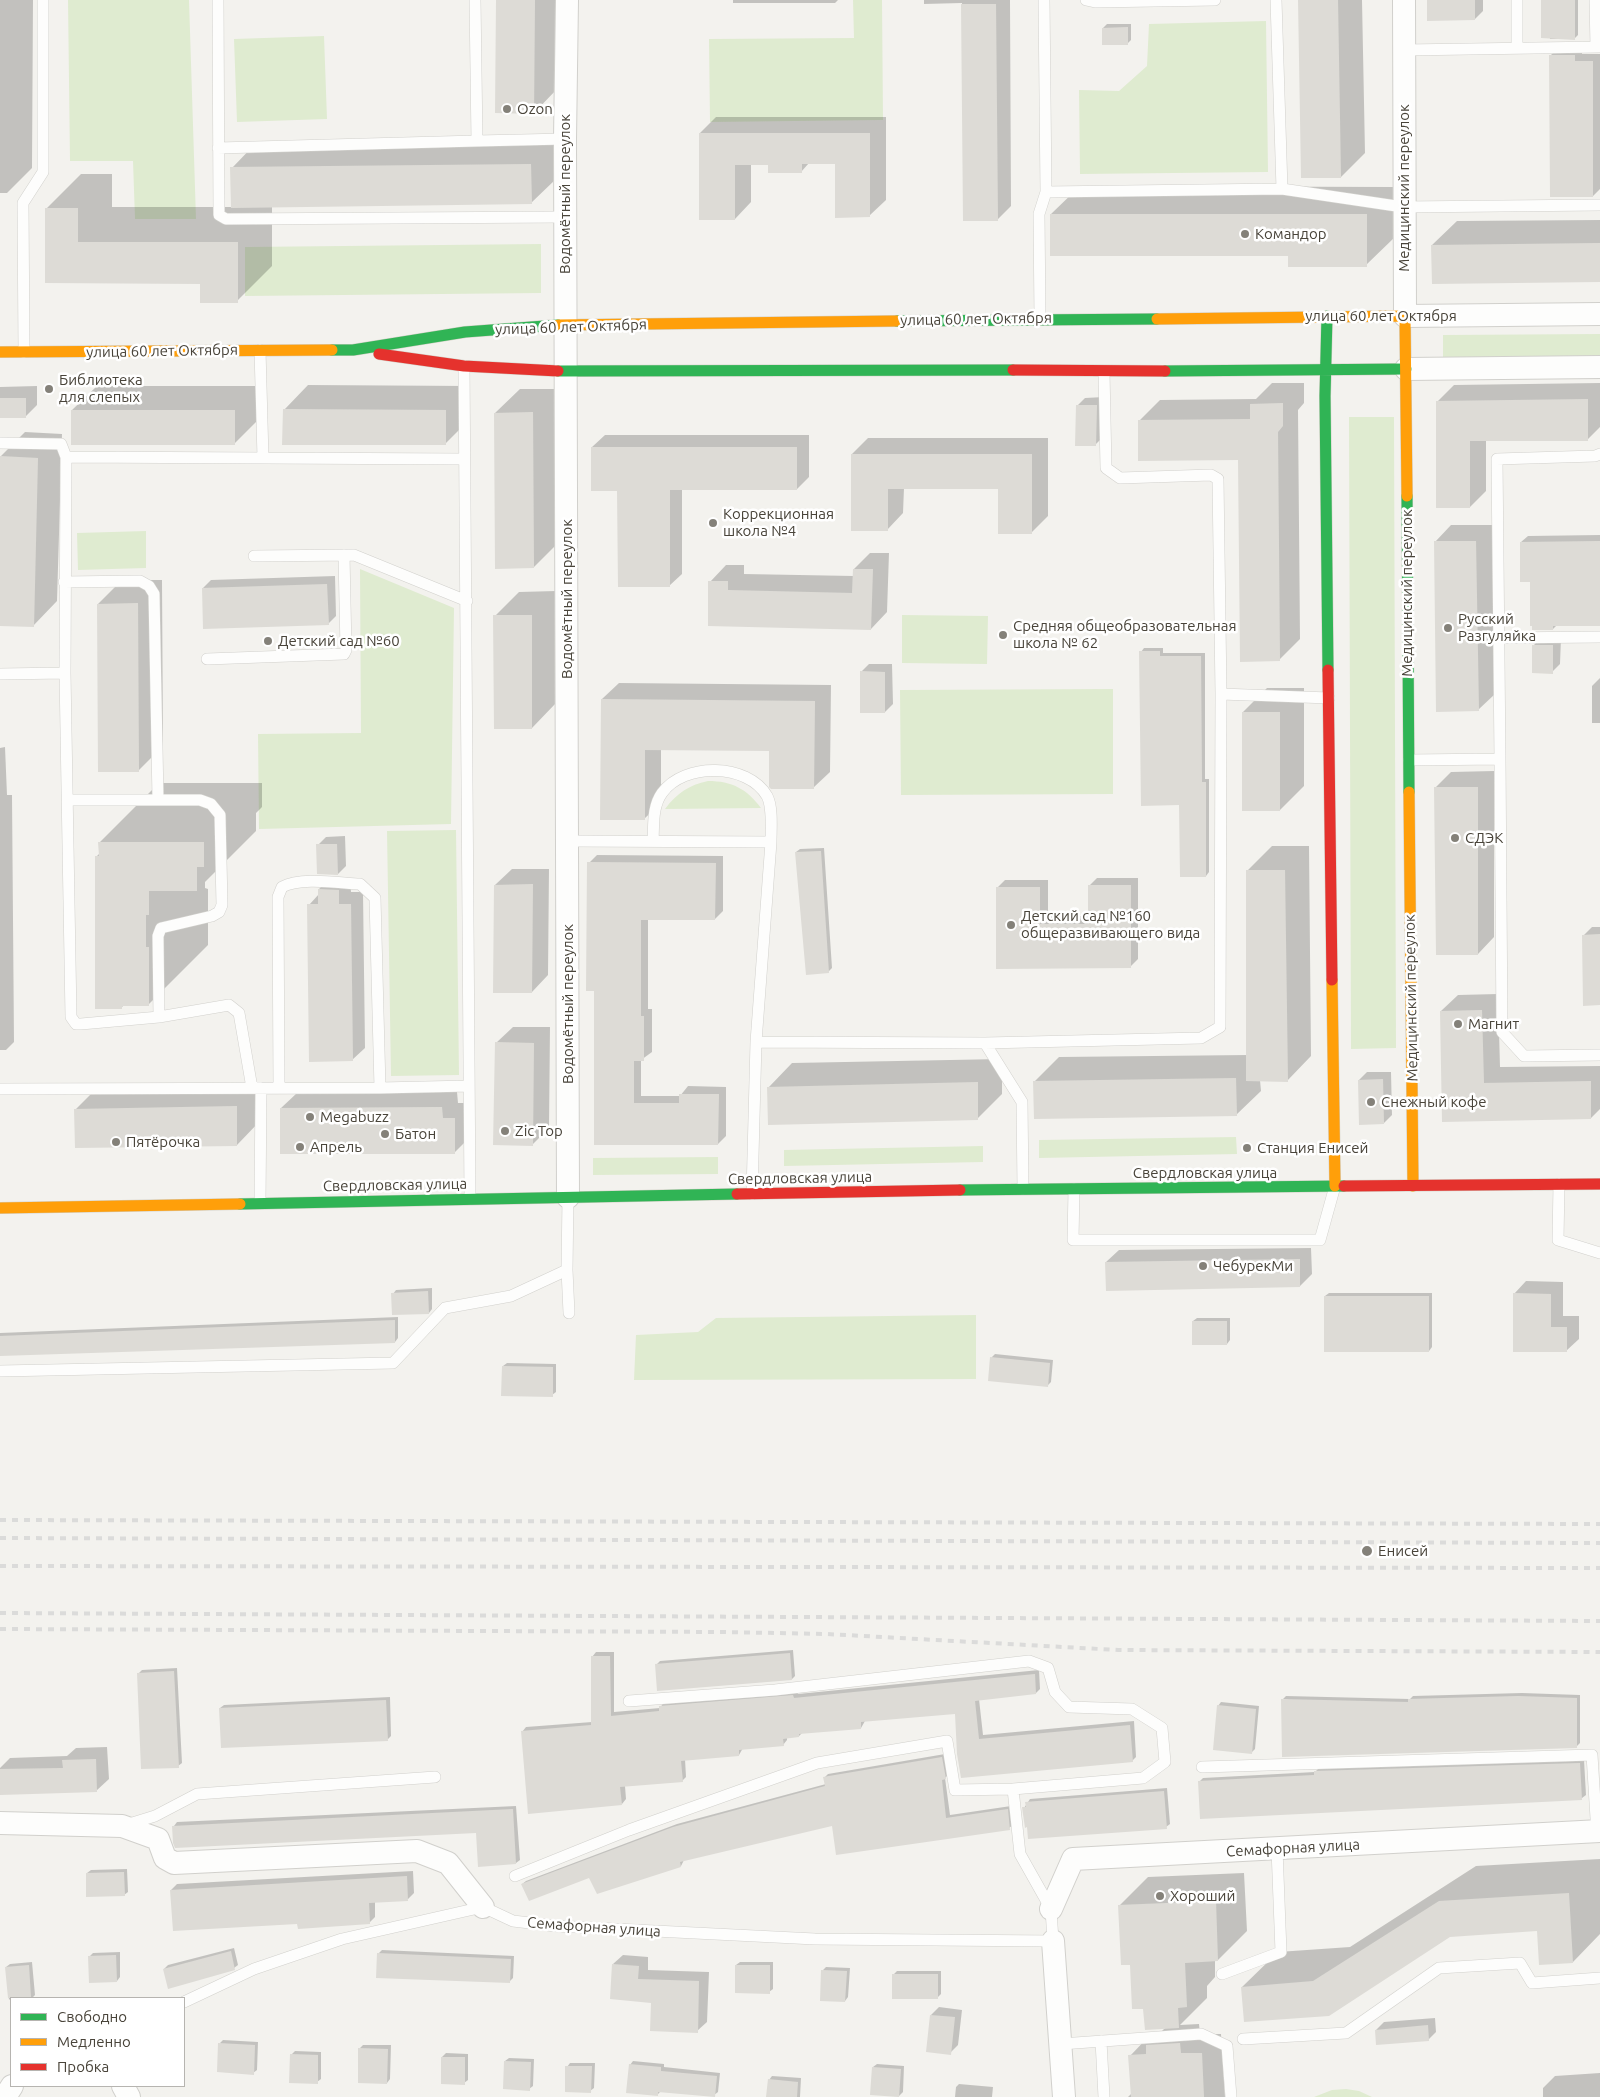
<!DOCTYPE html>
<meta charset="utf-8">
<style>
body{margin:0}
#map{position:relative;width:1600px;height:2097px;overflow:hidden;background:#f3f2ee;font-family:Ubuntu,sans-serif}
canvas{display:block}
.legend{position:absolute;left:10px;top:1997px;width:175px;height:90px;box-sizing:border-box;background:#fff;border:1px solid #b6b4b0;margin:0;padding:6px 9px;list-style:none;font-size:15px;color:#49443a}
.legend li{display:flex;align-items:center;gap:10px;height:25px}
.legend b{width:25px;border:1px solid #b6b4b0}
</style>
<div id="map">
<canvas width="1600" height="2097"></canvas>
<ul class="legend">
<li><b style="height:6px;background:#30b455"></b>Свободно</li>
<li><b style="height:6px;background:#ff9f0a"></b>Медленно</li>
<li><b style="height:6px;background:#e5322d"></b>Пробка</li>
</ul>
</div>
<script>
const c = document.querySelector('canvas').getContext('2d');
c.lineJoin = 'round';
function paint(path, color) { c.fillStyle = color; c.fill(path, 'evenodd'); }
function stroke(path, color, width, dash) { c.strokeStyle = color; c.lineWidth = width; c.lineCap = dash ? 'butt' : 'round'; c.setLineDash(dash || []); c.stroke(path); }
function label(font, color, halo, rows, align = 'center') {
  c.font = font + ' Ubuntu,sans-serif'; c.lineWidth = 5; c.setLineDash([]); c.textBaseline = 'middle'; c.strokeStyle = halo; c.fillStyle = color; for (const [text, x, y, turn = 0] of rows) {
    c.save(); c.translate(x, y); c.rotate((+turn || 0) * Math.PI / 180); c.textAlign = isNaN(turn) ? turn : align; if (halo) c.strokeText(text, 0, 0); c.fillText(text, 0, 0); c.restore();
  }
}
const green = new Path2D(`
 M68,0H189L196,219H135L133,161H70Z
 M853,0H882L883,120L710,122L709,39L854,38Z
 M1266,21L1268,172L1080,174L1079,90L1119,91L1147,66L1149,24Z
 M324,36L327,119L237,122L234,39Z
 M541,244V293L245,296V247Z
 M1600,334V359H1443V335Z
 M1349,417H1394L1396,1048L1351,1049Z
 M146,531V568L78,570L77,533Z
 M360,569L454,608L451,824L259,829L258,734L361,733Z
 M902,615L988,616L987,664L902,663Z
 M1113,689V794L901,795L900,690Z
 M708,781C732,781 747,789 761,808L665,809C677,793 689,785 708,781Z
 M456,830L459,1075L391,1076L387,831Z
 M1236,1137L1237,1154L1039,1158V1140Z
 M983,1146V1162L784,1166V1150Z
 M718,1157V1174L593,1175V1158Z
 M976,1315V1379L634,1380L636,1335L698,1332L716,1318Z
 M1346,2089L1359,2091L1372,2097H1314L1332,2090Z`);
const shadow = new Path2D(`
 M0,0H33L32,168L7,193H0Z
 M497,0H559L558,88L534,113Z
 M733,0H838L835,3H733Z
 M924,0H1010L1011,206L997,220H964L962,3L924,4Z
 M1299,0H1362L1365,153L1341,177Z
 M1428,0H1483V11L1475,19Z
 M1543,0H1578V35L1574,39H1550Z
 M1107,24H1131V40L1127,44L1103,28Z
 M1582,47V54H1600V189L1593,196L1550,56L1558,48Z
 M716,117H886V200L869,216L837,163H809L801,172L769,164H751V202L735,219L700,133Z
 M555,140L556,179L531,203L272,206V266L237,301L201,283L46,282V209L81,174H112V207H232V168L256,143Z
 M1080,186L1394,187L1395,237L1366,265L1289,255L1051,214Z
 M1600,220V281L1432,245L1457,221Z
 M1272,383H1304V403L1298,410L1300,639L1279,660L1239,459L1139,421L1160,400L1256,399Z
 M1600,383V427L1587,440H1486V491L1470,507L1438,401L1454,385Z
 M308,385L470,386L469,420L445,444L284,410Z
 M37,386V405L25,417H0V387Z
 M97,386H259V419L234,444L72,410Z
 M520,389H557L558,543L534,567L495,413Z
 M1104,397L1103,437L1095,445L1077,406L1085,398Z
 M25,432L62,434L57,601L33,626L0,625V457Z
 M605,435H809V477L797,489H682V574L669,586L619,489L592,447Z
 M868,438H1048V516L1031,533L999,488H904L903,513L887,530L852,454Z
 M1451,525H1492L1495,694L1478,710L1435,542Z
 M1600,535V625H1557L1553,629L1531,581L1521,542L1528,536Z
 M870,553H889L887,612L871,629L709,625L710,582L726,565H744V574L854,576V569Z
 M335,576L336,616L328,624L203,588L211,580Z
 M122,580H162L163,746L139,770L98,604Z
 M556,591V703L532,728L495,616L519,592Z
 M1541,638H1561L1560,664L1552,672L1533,646Z
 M1144,648H1163V653H1205V779H1209V872L1206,876L1181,804L1141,652Z
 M869,664H892L893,704L885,712L861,672Z
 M1600,678V723H1592V686Z
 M619,683L831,685L830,772L813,788L770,750L661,749V803L644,819L602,699Z
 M1267,688H1304V786L1280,810L1243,712Z
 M5,747L7,795H12L14,1042L6,1050H0V748Z
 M1494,771V937L1478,954L1435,788L1451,772Z
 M159,783H262V807L256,813V831L205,882V888L208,889V945L149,1004H125L121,1008L96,857L100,853V842Z
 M345,836L346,866L338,874L318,845L326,837Z
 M1272,846H1309L1311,1056L1287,1081L1260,1080L1261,1091L1236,1115L1035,1081L1059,1057L1248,1055V870Z
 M824,848L832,968L828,972L796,852L800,849Z
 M597,855L723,856V911L715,919L648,918V1009H652V1052L641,1060V1096H680L688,1086L726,1087V1136L718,1144H595V990L589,863Z
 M512,869H549L548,975L532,992L495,885Z
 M331,877L350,878L351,892H363L365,1048L352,1060L309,905L319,894V889Z
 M1097,878H1138V959L1130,967H998L997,888L1005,880H1048V916H1089V886Z
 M1592,927H1600V1004L1584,935Z
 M1498,994L1500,1067L1600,1066V1109L1591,1118L1443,1121L1441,1011L1458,995Z
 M513,1027H550L549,1128L532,1145L496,1043Z
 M1002,1059V1094L978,1118L768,1088L792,1063Z
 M1367,1072H1391L1392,1115L1384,1123L1359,1080Z
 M261,1083V1120L237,1145L76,1109L100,1085Z
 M457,1092L458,1103H470V1137L455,1152L281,1108L297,1093Z
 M1311,1248L1312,1274L1300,1286L1106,1262L1119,1250Z
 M1526,1281L1563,1282V1316H1579V1339L1566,1351L1514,1294Z
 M432,1288V1309L429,1313L393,1294L396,1290Z
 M1329,1293H1432V1347L1429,1351L1325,1296Z
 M398,1317V1338L395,1342L0,1354V1333Z
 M1197,1318H1230V1340L1227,1344L1193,1321Z
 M995,1354L1053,1360L1051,1382L1048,1385L991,1358Z
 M507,1363L556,1364V1392L552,1395L503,1366Z
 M793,1650L795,1676L792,1679L657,1664L660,1661Z
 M596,1652H614V1712L660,1708L664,1702L797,1692L798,1694L1039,1670L1040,1689L1036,1693L979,1699L983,1735L1134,1721L1136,1757L1132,1761L962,1777L957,1713L865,1721L861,1728L802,1733L799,1736L787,1737V1740L783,1745L743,1748L739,1755L685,1759L686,1777L682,1781L625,1786L626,1799L622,1804L522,1732L526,1727L592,1722V1657Z
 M177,1668L182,1763L178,1766L138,1674L142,1670Z
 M1522,1693L1580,1695V1743L1576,1747L1283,1699L1286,1696L1410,1699L1413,1696Z
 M390,1697L391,1736L388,1739L220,1708L224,1705Z
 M1221,1702L1259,1706L1255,1749L1251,1753L1218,1706Z
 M107,1747L109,1779L96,1791L0,1794V1768L10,1758L67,1756L76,1748Z
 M945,1754L949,1774L945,1778L950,1815L1011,1806L1013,1825L1009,1828L833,1824L684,1860L681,1866L522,1884L526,1881L677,1824L826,1784L824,1778L828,1774Z
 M1584,1760L1586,1795L1582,1798L1199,1782L1203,1778L1315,1772L1319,1768Z
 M1167,1788L1170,1824L1166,1827L1024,1808L1030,1799Z
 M516,1806L520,1860L516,1863L477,1832L174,1826L177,1822Z
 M1600,1859V1934L1573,1962L1539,1930L1449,1936L1329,2014L1242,1987L1278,1952L1350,1947L1476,1866Z
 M127,1869L128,1892L124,1895L87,1873L91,1870Z
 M413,1871L414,1893L408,1899L375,1901V1917L369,1923L298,1922L171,1890L177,1884Z
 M1244,1873L1247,1931L1218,1960H1215V1977L1207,1986V1998L1180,2025L1199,2024L1200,2034H1221L1225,2097H1128L1132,2093L1130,2056L1149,2036H1157L1165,2028L1145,2007L1131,1964L1119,1906L1148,1877Z
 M234,1948L238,1965L234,1968L164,1969L168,1965Z
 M382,1950L514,1956L513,1978L509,1982L378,1954Z
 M120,1952V1977L117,1981L89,1957L93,1953Z
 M623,1955L648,1957V1970L709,1972L707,2022L697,2031L652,2001L613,1964Z
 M32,1962L35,1995L32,1998H11L9,2000L6,1967L10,1964Z
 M740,1962H773V1989L769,1992L736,1965Z
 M826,1967L850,1968L848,1997L845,2001L823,1970Z
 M897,1971H941V1994L937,1998L894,1974Z
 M939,2007L962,2010L958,2045L950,2053L931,2015Z
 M1435,2018L1436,2032L1428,2040L1376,2030L1384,2022Z
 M223,2040L258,2042L257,2070L253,2073L220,2043Z
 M363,2045H391L390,2079L387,2083L360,2048Z
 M295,2051L321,2052V2079L317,2082L291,2055Z
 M446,2053L468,2054V2080L464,2083L442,2057Z
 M509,2058L534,2059L533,2086L529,2089L505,2061Z
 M633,2061L664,2064V2067L720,2073L718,2092L714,2095L661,2091L658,2094L630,2065Z
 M570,2063H595L594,2088L590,2091L567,2067Z
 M877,2064L904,2066L903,2092L899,2096L873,2067Z
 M1600,2073V2097H1543V2088L1555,2076Z
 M772,2076L801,2078L800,2097H767L769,2080Z
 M959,2084L993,2087L992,2097H955L956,2087Z`);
const building = new Path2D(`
 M496,0H535L534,114L495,113Z
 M1298,0H1338L1341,178H1301Z
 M1427,0H1475V20L1427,21Z
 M1541,0H1575V40L1541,38Z
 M961,4H996L998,221H963Z
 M1128,27V45H1102V28Z
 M1549,55H1575V61H1593V197H1550Z
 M699,133H870V217L835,218V164H802V173H768V165H735V220H699Z
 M531,164L532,204L231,208L230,167Z
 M45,208H78V242H238V303H200V284L45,283Z
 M1050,214H1367V267H1288V256H1050Z
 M1600,243V282L1432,284L1431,245Z
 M0,398H26V418H0Z
 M1588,399V441H1470V508H1436V401Z
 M1283,403V426L1278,432L1280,661L1240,662L1238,460L1138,461V420L1250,419V404Z
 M1076,405H1097L1096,446H1075Z
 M283,409L446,410V445H282Z
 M71,410H235V445H71Z
 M533,412L534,568L495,569L494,413Z
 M591,447H797V490H670V587H618L617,491H591Z
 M851,454H1032V534H998V489H888V531H851Z
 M0,456L38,458L34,627L0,626Z
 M1434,541H1476L1479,711L1436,712Z
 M1600,541V626H1553V630H1532V626H1530V582H1520V542Z
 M853,569H873L871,630L708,626V581H728V590L852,593Z
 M327,584L329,625L203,629L202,588Z
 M138,603L139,772H98L97,604Z
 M493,615H532V729H494Z
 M1532,645H1553V674L1532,673Z
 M1139,651H1160V656H1201L1202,782H1206V877H1180L1179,805L1141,806Z
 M860,671L885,672V713H860Z
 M601,699L815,701L814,789H771L769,787V751L645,750V820H600Z
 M1242,712H1280V811H1242Z
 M1434,787H1478V955H1436Z
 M98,842H204V867H197V891H149V915H146V947H149V1006H122V1009H95V856H99Z
 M316,844H337L338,875L317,874Z
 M821,851L829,973L806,975L795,852Z
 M587,862L716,863L715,920H641V1016H644V1061H634V1103H679V1094H719L718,1145H594V991H586Z
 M1246,870H1285L1288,1082L1246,1081Z
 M533,884L532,993H493L494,885Z
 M1088,885H1131V968L996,969V887H1040V924H1088Z
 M318,889L339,890V904H351L353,1061L309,1062L307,904H318Z
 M1600,934V1005L1583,1006L1582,935Z
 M1482,1010L1484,1083L1591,1081V1119L1442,1122L1440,1011Z
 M495,1042L534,1043L533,1146L493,1145Z
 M1236,1078L1237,1116L1034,1119L1033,1081Z
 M1383,1079L1384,1124L1359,1125L1358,1080Z
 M978,1082V1120L768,1125L767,1087Z
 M237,1106V1146L75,1148L74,1109Z
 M442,1107L443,1118H455V1154H280V1108Z
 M1300,1259V1287L1106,1291L1105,1262Z
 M428,1291L429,1314L392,1315L391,1293Z
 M1513,1293L1551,1294V1327H1567V1352H1513Z
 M1324,1296H1429V1352H1324Z
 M395,1320V1343L0,1356V1336Z
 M1192,1321H1227V1345H1192Z
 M990,1357L1050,1363L1048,1387L988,1381Z
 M502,1366L553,1367V1397L501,1396Z
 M790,1653L792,1680L657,1691L655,1664Z
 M591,1656H610L611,1716L659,1711V1706L793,1695L794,1698L1035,1674L1036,1694L975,1701L979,1739L1130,1725L1133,1762L961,1778L957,1754L955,1714L861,1722V1729L799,1734V1737L783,1739L784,1746L739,1750V1756L681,1761L683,1782L620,1787L622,1805L528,1814L521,1731L591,1725Z
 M174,1671L179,1768L141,1769L137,1673Z
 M1518,1696L1577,1698V1748L1282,1757L1281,1699L1408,1702V1699Z
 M386,1700L388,1741L221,1748L219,1708Z
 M1217,1705L1256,1709L1252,1754L1213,1750Z
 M942,1757L946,1779L942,1780L946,1818L1008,1809L1010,1830L836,1855L832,1826L680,1862L681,1867L597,1894L589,1878L529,1901L521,1884L673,1827L825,1786L823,1777Z
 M96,1759L97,1792L0,1795V1769L63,1768L62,1760Z
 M1580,1763L1582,1800L1200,1819L1198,1781L1314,1775V1771Z
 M1164,1791L1167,1829L1028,1839L1027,1827L1025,1828L1022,1807H1026L1025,1802Z
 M513,1809L516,1864L478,1867L476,1833L175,1848L173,1843L172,1826Z
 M124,1872L125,1896L86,1897V1873Z
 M407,1876L408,1901L369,1903L370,1924L298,1929L297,1924L173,1931L170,1890Z
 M1569,1893L1573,1963L1539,1965L1537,1931L1450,1937L1329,2016L1244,2022L1241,1987L1313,1981L1439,1901Z
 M1216,1901L1218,1961L1185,1963L1187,2007L1178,2008L1179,2028L1145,2030L1143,2009H1132L1130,1965H1121L1118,1905Z
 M231,1951L235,1970L168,1989L163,1969Z
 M377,1953L511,1959L510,1983L376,1978Z
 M116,1955L117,1982L89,1983L88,1956Z
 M612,1964L639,1966L638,1979L699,1981L698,2033L650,2031L651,2003L610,1999Z
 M29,1965L31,1998H8L5,1967Z
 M735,1965H770V1994L735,1993Z
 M821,1970L847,1971L845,2002L820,2001Z
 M892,1974H938V1999H892Z
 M930,2015L955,2017L951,2055L926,2052Z
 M1428,2025L1429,2041L1376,2045L1375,2030Z
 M218,2043L255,2045L254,2075L217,2072Z
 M1180,2043L1181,2053H1202L1204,2097H1131L1128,2055L1146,2054V2045Z
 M358,2048L388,2049L387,2084L358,2083Z
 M290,2054L318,2055V2084L289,2083Z
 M441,2057H465V2085L441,2084Z
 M504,2061L531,2062L530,2091L503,2089Z
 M629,2064L661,2067V2071L717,2076L715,2097L658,2092V2096L626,2093Z
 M565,2066H592L591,2093L565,2092Z
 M872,2067L901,2069L899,2097L870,2095Z
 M768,2079L798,2082L797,2097H766Z`);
const lane = new Path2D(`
 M218,0L219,215L226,219L565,217
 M475,0L477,141L565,139
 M1044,0L1046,192
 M1086,0L1095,2L1215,0
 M1276,0L1282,189
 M1517,0V48
 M1595,0L1596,47
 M1405,50L1600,47
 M218,148L477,141
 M1040,319L1039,214L1046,192L1282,189L1403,207L1600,205
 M260,350L263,458
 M24,352L23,203L43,172V0
 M464,366L470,1199
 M1104,372L1106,468L1120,478L1211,475L1218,479L1221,694L1329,698
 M0,443L61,444L66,457L463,459
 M66,457L65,673L71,1017L76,1024H81L159,1017
 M254,556L354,555L467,601
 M64,582L140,581L149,586L154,594L158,799
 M1500,638L1600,637
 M207,659L344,654L346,650L344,555
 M0,674L65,673
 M1500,759L1497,459L1595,456L1600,454
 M1409,760L1500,759L1502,1032L1524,1056L1600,1055
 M68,800H200L211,804L220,815L222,905L219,912L212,916L161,928L158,936L159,1017L229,1005L239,1013L252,1088H261L260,1203
 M568,841L771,842L756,1042
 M653,841C654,825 652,807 662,793C684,762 748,763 767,796C773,807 771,829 771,842
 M279,1087L278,897L282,887C301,877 338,883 360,884L375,898L380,1088
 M0,1089L380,1088L469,1086
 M1559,1184L1558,1240L1600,1253
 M1023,1189L1022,1102L985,1043L1201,1038L1220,1027L1221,694
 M1074,1189L1073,1240H1320L1335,1186
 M752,1194L756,1042L985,1043
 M568,1197L567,1270L569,1313
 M0,1371L393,1363L445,1308L511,1296L567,1270
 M1202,1767L1592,1755L1597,1834
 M126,1825L155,1816L197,1794L435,1777
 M515,1876L629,1830L817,1763L947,1741L955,1790L1013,1789
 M1222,1974L1281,1952L1277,1849
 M184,2002L254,1969L342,1939L483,1907L513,1921L555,1926L815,1939L1053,1941L1051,1909L1020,1854L1013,1789L1143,1778L1165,1762L1162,1728L1132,1709L1069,1707L1055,1692L1048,1668L1029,1661L775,1690L629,1701
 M1243,2039L1346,2033L1439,1968L1520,1963L1532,1983L1600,1978
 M1101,2041L1104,2097
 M1061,2044L1201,2034L1227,2046L1231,2097`);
const street = new Path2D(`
 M567,0L565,139L568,1197
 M1404,0L1405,316L1600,314
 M1406,369L1600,367
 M0,1823L122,1826L158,1839L165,1858L174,1863L417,1851L448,1863L483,1907
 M1051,1909L1073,1859L1600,1831
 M1053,1941L1064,2097
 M123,2086L129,2097
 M5,2097L12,2086`);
const fast = new Path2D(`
 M1327,316L1325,396L1328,670
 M897,321L1157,319
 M332,350H353L465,332L558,325
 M558,371L1013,370
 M1165,371L1406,369
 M1407,496L1409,792
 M960,1190L1344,1186
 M240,1204L737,1194`);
const slow = new Path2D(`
 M1157,319L1405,316L1407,496
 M558,325L897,321
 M0,352L332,350
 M1409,792L1413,1186
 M1332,980L1335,1186
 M0,1208L240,1204`);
const jam = new Path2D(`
 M379,354L464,366L558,371
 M1013,370L1165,371
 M1328,670L1332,980
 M1344,1186L1600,1184
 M737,1194L960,1190`);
const rail = new Path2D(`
 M0,1520L1600,1524
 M0,1538L1600,1543
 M0,1566L1600,1568
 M0,1613L1600,1621
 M0,1629L723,1632L827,1634L1118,1650L1600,1652`);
const markers = [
 [507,109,5,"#848179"],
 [1245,234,5,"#848179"],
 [49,389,5,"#848179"],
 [713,523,5,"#848179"],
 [1448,628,5,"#848179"],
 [1003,635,5,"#848179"],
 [268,641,5,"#848179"],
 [1455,838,5,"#848179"],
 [1011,925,5,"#848179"],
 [1458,1024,5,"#848179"],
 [1371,1102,5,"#848179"],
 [310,1117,5,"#848179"],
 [505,1131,5,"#848179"],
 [385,1134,5,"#848179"],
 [116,1142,5,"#848179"],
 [300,1147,5,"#848179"],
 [1247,1148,5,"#848179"],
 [1203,1266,5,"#848179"],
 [1367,1551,6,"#848179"],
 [1160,1896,5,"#848179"]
];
const poiNames = [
 ["Ozon",517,109],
 ["Командор",1255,234],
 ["Библиотека",59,380],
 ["для слепых",59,397],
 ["Коррекционная",723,514],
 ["школа №4",723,531],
 ["Русский",1458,619],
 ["Разгуляйка",1458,636],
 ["Средняя общеобразовательная",1013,626],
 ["школа № 62",1013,643],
 ["Детский сад №60",278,641],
 ["СДЭК",1465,838],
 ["Детский сад №160",1021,916],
 ["общеразвивающего вида",1021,933],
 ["Магнит",1468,1024],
 ["Снежный кофе",1381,1102],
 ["Megabuzz",320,1117],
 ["Zic Top",515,1131],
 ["Батон",395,1134],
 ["Пятёрочка",126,1142],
 ["Апрель",310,1147],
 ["Станция Енисей",1257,1148],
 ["ЧебурекМи",1213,1266],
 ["Енисей",1378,1551],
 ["Хороший",1170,1896]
];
const streetNames = [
 ["Медицинский переулок",1404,188,-90],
 ["Водомётный переулок",565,194,-90],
 ["улица 60 лет Октября",1381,316],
 ["улица 60 лет Октября",976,319,-1],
 ["улица 60 лет Октября",571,327,-2],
 ["улица 60 лет Октября",162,351,-1],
 ["Медицинский переулок",1407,593,-90],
 ["Водомётный переулок",567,599,-90],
 ["Медицинский переулок",1411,998,-91],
 ["Водомётный переулок",568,1004,-90],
 ["Свердловская улица",1205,1173],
 ["Свердловская улица",800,1178,-1],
 ["Свердловская улица",395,1185,-1],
 ["Семафорная улица",1293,1848,-3],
 ["Семафорная улица",594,1927,4]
];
paint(green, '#dfebd0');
paint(shadow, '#0003');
paint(building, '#dddbd6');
stroke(lane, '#d1d0cc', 12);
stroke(street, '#d1d0cc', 24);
stroke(fast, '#d2cfc5', 12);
stroke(slow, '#d2cfc5', 12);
stroke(jam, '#d2cfc5', 12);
stroke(lane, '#fdfdfc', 11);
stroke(street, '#fdfdfc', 22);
stroke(fast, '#30b455', 11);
stroke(slow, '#ff9f0a', 11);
stroke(jam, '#e5322d', 11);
stroke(rail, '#dbdbda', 4, [6, 6]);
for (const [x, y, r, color] of markers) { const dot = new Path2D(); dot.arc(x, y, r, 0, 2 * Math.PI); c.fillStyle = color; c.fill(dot); stroke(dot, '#fff', 2); }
label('15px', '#49443a', '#fff', poiNames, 'left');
label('15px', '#49443a', '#fff', streetNames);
</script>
